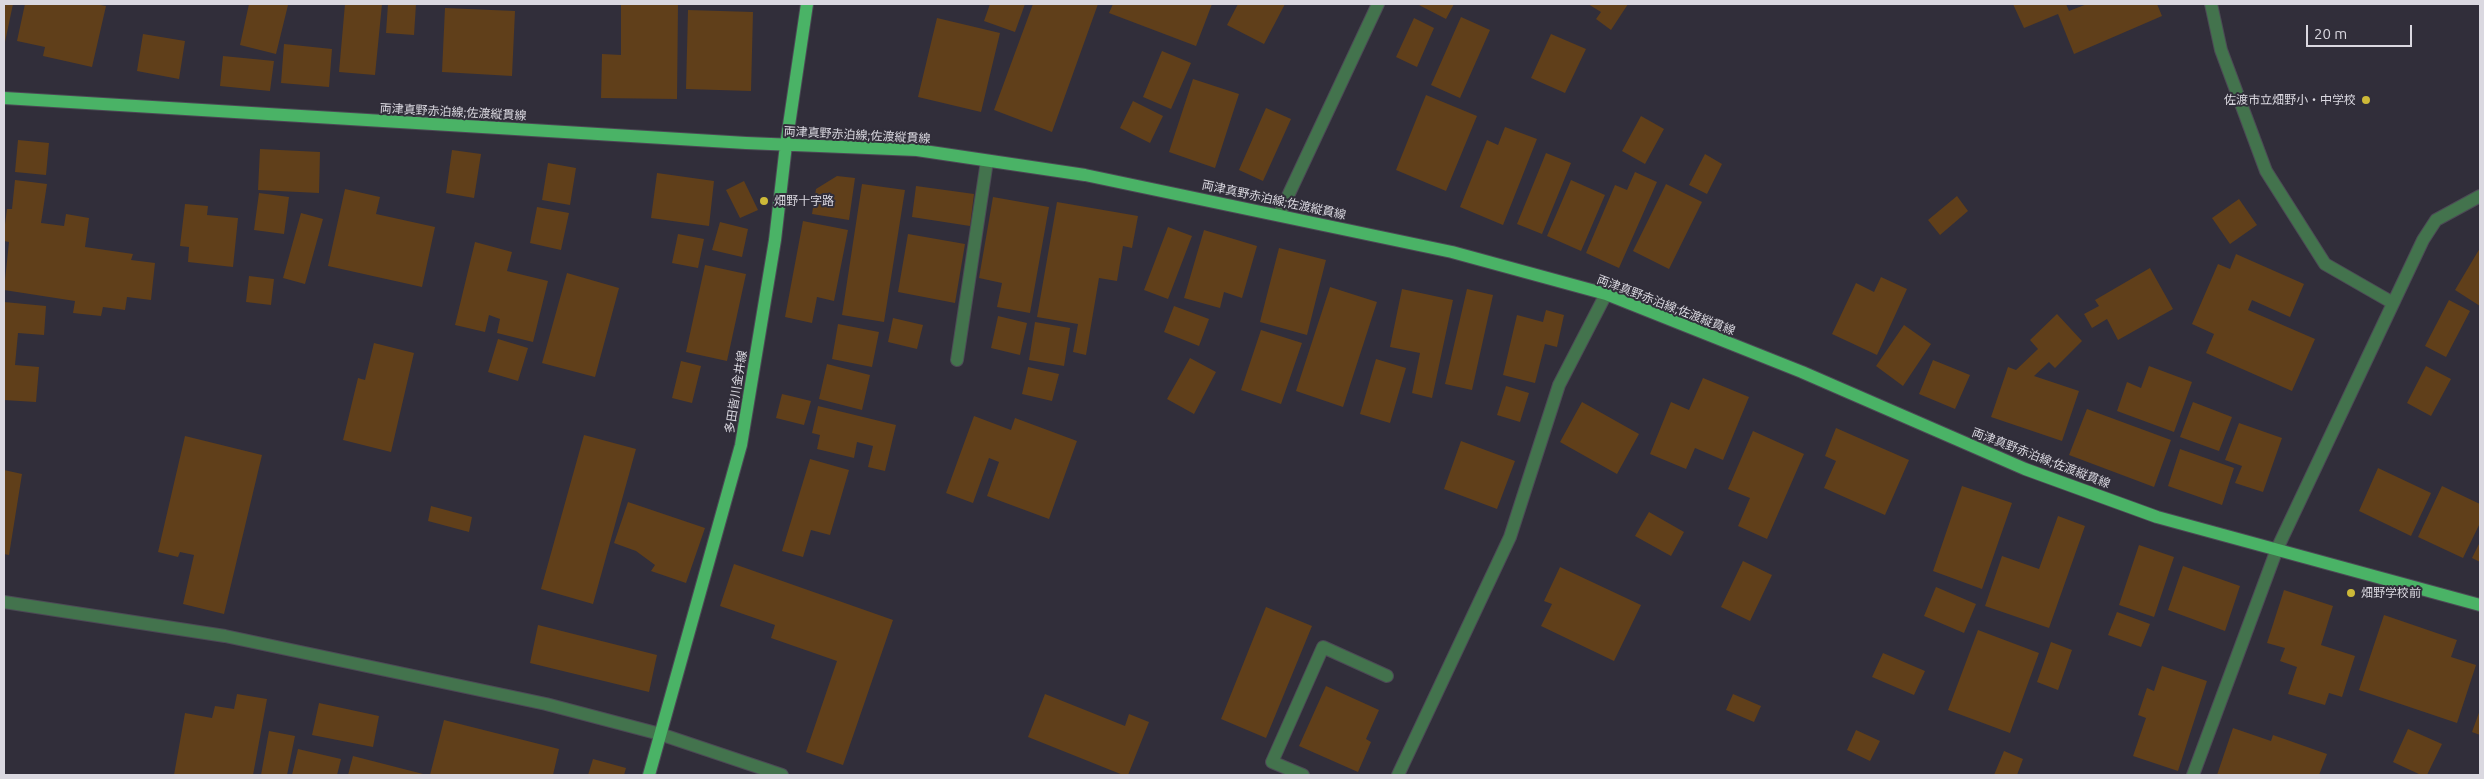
<!DOCTYPE html>
<meta charset="utf-8">
<style>
body{margin:0}
#map{position:relative;width:2484px;height:779px;overflow:hidden;background:#312e3a;font-family:Ubuntu,sans-serif}
canvas{display:block}
.frame{position:absolute;inset:0;border:5px solid #dad8e0;pointer-events:none}
.scale{position:absolute;left:2306px;top:25px;width:106px;height:22px;box-sizing:border-box;border:2px solid #dad8e0;border-top:0;padding-left:6px;font-size:15px;line-height:18px;white-space:nowrap;color:#dad8e0;-webkit-text-stroke:4px #312e3a;paint-order:stroke}
</style>
<div id="map">
<canvas width="2484" height="779"></canvas>
<div class="frame"></div>
<div class="scale">20 m</div>
</div>
<script>
const c = document.querySelector('canvas').getContext('2d');
c.lineJoin = 'round';
function paint(path, color) { c.fillStyle = color; c.fill(path, 'evenodd'); }
function stroke(path, color, width, dash) { c.strokeStyle = color; c.lineWidth = width; c.lineCap = dash ? 'butt' : 'round'; c.setLineDash(dash || []); c.stroke(path); }
function label(font, color, halo, rows, align = 'center') {
  c.font = font + ' Ubuntu,"Noto Sans JP",sans-serif'; c.lineWidth = 4; c.setLineDash([]); c.textBaseline = 'middle'; c.strokeStyle = halo; c.fillStyle = color; for (const [text, x, y, turn = 0] of rows) {
    c.save(); c.translate(x, y); c.rotate((+turn || 0) * Math.PI / 180); c.textAlign = isNaN(turn) ? turn : align; if (halo) c.strokeText(text, 0, 0); c.fillText(text, 0, 0); c.restore();
  }
}
const building = new Path2D(`
 M4,4H13L5,42H4Z
 M25,4H95L106,6L92,67L43,56L45,47L17,41Z
 M249,4L288,5L276,54L240,45Z
 M345,4H382L375,75L339,72Z
 M388,4H416L414,35L386,33Z
 M621,4H678L677,99L601,98L602,54L621,55Z
 M990,4H1025L1015,32L984,21Z
 M1033,4H1098L1052,132L994,110Z
 M1113,4H1212L1196,46L1109,13Z
 M1238,4H1285L1264,44L1227,25Z
 M1417,4H1454L1446,19Z
 M1588,4H1628L1611,30L1596,19L1601,12Z
 M2013,4H2066L2069,11L2087,4H2157L2162,16L2074,54L2058,14L2024,28Z
 M445,8L515,11L512,76L442,72Z
 M688,10L753,12L751,91L686,89Z
 M1461,17L1490,30L1460,98L1431,85Z
 M937,18L1000,33L981,112L918,97Z
 M1414,18L1434,28L1417,67L1396,57Z
 M143,34L185,41L179,79L137,71Z
 M1551,34L1586,49L1565,93L1531,78Z
 M284,44L332,49L329,87L281,83Z
 M1162,51L1191,63L1171,109L1143,97Z
 M223,56L274,61L270,91L220,86Z
 M1193,79L1239,94L1215,168L1169,152Z
 M1426,95L1477,116L1446,191L1396,170Z
 M1133,101L1163,116L1150,143L1120,128Z
 M1266,108L1291,119L1263,181L1239,170Z
 M1641,116L1664,129L1645,164L1622,151Z
 M1505,127L1537,139L1503,225L1460,207L1487,140L1498,145Z
 M18,140L49,143L46,175L15,172Z
 M260,149L320,152L319,193L258,190Z
 M452,150L481,154L474,198L446,193Z
 M1546,153L1571,163L1542,234L1517,224Z
 M1705,154L1722,164L1707,194L1689,185Z
 M548,163L576,168L570,205L542,200Z
 M1635,172L1657,182L1619,268L1586,253L1615,185L1627,190Z
 M657,173L714,181L709,226L651,218Z
 M837,176L855,178L849,220L812,214L816,189Z
 M15,180L47,184L41,223L64,226L66,214L89,218L85,247L133,254L131,260L155,263L151,300L127,297L125,310L103,307L101,316L73,313L75,301L4,290L9,242L4,241V232L7,209H12Z
 M1571,180L1605,195L1581,251L1547,236Z
 M744,181L758,210L740,218L726,190Z
 M862,184L905,190L884,322L842,315Z
 M1666,184L1702,202L1669,269L1633,251Z
 M916,186L974,194L970,226L912,217Z
 M345,189L380,197L376,214L435,227L422,287L328,266Z
 M259,193L289,197L284,234L254,230Z
 M1957,196L1968,211L1940,235L1928,220Z
 M993,197L1049,207L1030,313L997,307L1002,283L979,278Z
 M2239,199L2257,225L2230,244L2212,218Z
 M1057,202L1138,216L1132,248L1123,246L1117,281L1099,278L1086,355L1073,352L1078,324L1037,317Z
 M185,204L208,206L207,215L238,218L233,267L188,262L189,247L180,246Z
 M537,207L569,213L561,250L530,243Z
 M301,213L323,219L305,284L283,278Z
 M803,221L848,230L834,301L817,297L812,323L785,317Z
 M720,222L748,229L742,257L712,250Z
 M1168,227L1192,236L1168,299L1144,290Z
 M1204,230L1257,246L1242,298L1224,292L1220,308L1184,298Z
 M678,234L704,239L698,268L672,263Z
 M908,234L965,244L955,303L898,292Z
 M475,242L512,252L507,271L548,281L533,342L497,333L500,319L489,315L485,332L455,325Z
 M1279,248L1326,260L1307,335L1260,322Z
 M2480,248V306L2455,290Z
 M2236,254L2304,284L2290,317L2252,300L2248,310L2315,339L2292,391L2206,353L2214,334L2192,324L2218,264L2230,269Z
 M705,265L746,274L727,361L686,352Z
 M2150,268L2173,309L2118,340L2107,319L2092,328L2084,314L2099,306L2095,300Z
 M567,273L619,288L595,377L542,363Z
 M249,276L274,279L271,305L246,302Z
 M1881,277L1907,289L1877,355L1832,334L1856,283L1874,292Z
 M1330,287L1377,302L1343,407L1296,391Z
 M1402,289L1453,300L1432,398L1412,393L1420,353L1390,347Z
 M1467,289L1493,295L1472,390L1445,384Z
 M2449,300L2470,311L2446,357L2425,346Z
 M4,302L46,306L44,335L18,333L15,365L39,367L36,402L4,400Z
 M1174,306L1209,319L1199,346L1164,332Z
 M1546,310L1564,315L1557,347L1545,344L1535,383L1503,375L1517,315L1543,322Z
 M2057,314L2082,341L2055,368L2049,362L2034,376L2079,391L2062,441L1991,417L2008,367L2016,370L2038,349L2030,340Z
 M998,316L1027,323L1020,355L991,348Z
 M893,318L923,325L917,349L888,342Z
 M1035,322L1070,328L1064,366L1029,360Z
 M838,324L879,332L872,367L832,359Z
 M1904,325L1931,344L1903,386L1876,366Z
 M1261,330L1302,343L1281,404L1241,390Z
 M498,339L528,348L518,381L488,372Z
 M374,343L414,353L391,452L343,440L358,378L365,380Z
 M1190,358L1216,372L1194,414L1167,399Z
 M1376,359L1406,368L1390,423L1360,414Z
 M1933,360L1970,375L1955,409L1919,394Z
 M681,361L701,366L692,403L672,398Z
 M827,364L870,375L862,410L819,399Z
 M2149,366L2192,382L2174,432L2117,411L2127,382L2141,388Z
 M2426,366L2451,379L2431,416L2407,403Z
 M1028,367L1059,374L1052,401L1022,394Z
 M1703,378L1749,397L1723,460L1695,448L1686,469L1650,454L1671,402L1689,410Z
 M1506,386L1529,393L1520,422L1497,415Z
 M782,394L811,401L804,425L776,418Z
 M1582,402L1639,434L1617,474L1560,442Z
 M2193,402L2232,417L2219,451L2180,437Z
 M818,406L896,425L885,471L868,467L873,446L857,442L854,458L817,449L820,435L812,433Z
 M2087,409L2171,440L2154,487L2069,455Z
 M974,416L1011,430L1015,418L1077,441L1049,519L987,496L999,462L989,458L973,503L946,493Z
 M2239,423L2282,438L2263,492L2235,483L2242,466L2225,460Z
 M1836,428L1909,460L1885,515L1824,488L1836,461L1825,456Z
 M1753,431L1804,454L1767,539L1738,526L1750,498L1728,489Z
 M584,435L636,449L593,604L541,589Z
 M185,436L262,455L224,614L183,604L194,555L180,552L178,557L158,552Z
 M1461,441L1515,461L1497,509L1444,489Z
 M2180,449L2234,468L2222,505L2168,486Z
 M810,459L849,470L830,535L811,530L803,557L782,551Z
 M2378,468L2431,493L2411,536L2359,511Z
 M4,470L22,474L9,555L4,554Z
 M1962,486L2012,503L1982,589L1933,571Z
 M2442,486L2480,504V523L2463,558L2418,537Z
 M628,502L705,528L686,583L651,571L655,565L636,551L614,543Z
 M431,506L472,517L469,532L428,521Z
 M1649,512L1684,532L1671,556L1635,536Z
 M2058,516L2085,526L2049,628L1985,606L2002,556L2039,569Z
 M2480,542V562L2472,558Z
 M2139,545L2174,557L2154,617L2119,605Z
 M1743,561L1772,575L1750,621L1721,607Z
 M734,564L893,620L843,765L806,752L837,661L771,638L775,625L720,606Z
 M2183,566L2240,586L2225,631L2168,610Z
 M1560,567L1641,605L1614,661L1541,626L1552,604L1544,601Z
 M1936,587L1976,604L1964,633L1924,616Z
 M2284,590L2333,606L2321,645L2355,656L2342,697L2329,693L2325,705L2288,694L2297,667L2280,661L2285,648L2267,643Z
 M1266,607L1312,626L1266,738L1221,719Z
 M2117,612L2150,624L2141,647L2108,635Z
 M2384,615L2457,640L2451,657L2476,665L2457,723L2359,690Z
 M538,625L657,655L649,692L530,663Z
 M1978,630L2039,653L2010,733L1948,710Z
 M2051,642L2072,650L2058,690L2037,682Z
 M1883,653L1925,671L1914,695L1872,677Z
 M2162,666L2207,681L2178,771L2133,756L2146,718L2138,715L2147,688L2154,691Z
 M1326,686L1379,710L1366,739L1371,742L1358,772L1299,746Z
 M237,694L267,699L253,775H174L185,713L212,718L215,706L234,709Z
 M1045,694L1125,726L1129,714L1149,722L1128,775H1123L1028,737Z
 M1733,694L1761,706L1754,722L1726,710Z
 M319,703L379,716L373,747L312,735Z
 M2480,710V735L2472,732Z
 M444,720L559,749L553,775H430Z
 M2233,728L2271,741L2273,735L2327,754L2319,775H2217Z
 M2408,729L2442,744L2427,775H2421L2393,762Z
 M1856,730L1880,741L1870,761L1847,750Z
 M269,731L295,736L287,775H261Z
 M298,749L341,759L337,775H292Z
 M2004,751L2023,759L2017,775H1994Z
 M353,756L427,775H348Z
 M593,759L626,768L624,775H588Z`);
const minor = new Path2D(`
 M2211,4L2221,50L2266,171L2325,264L2393,303
 M1279,215L1378,4
 M957,360L987,161
 M4,602L225,636L546,704L660,734L782,775
 M1303,775L1272,762L1323,647L1387,676
 M1398,775L1510,537L1559,385L1606,294
 M2193,775L2277,549L2423,240L2436,220L2480,196`);
const major = new Path2D(`
 M4,98L746,143L917,150L1085,175L1452,252L1606,294L1802,372L2025,469L2157,517L2480,605
 M649,775L741,445L775,240L786,145L807,4`);
const markers = [
 [2366,100,5,"#cdb938"],
 [764,201,5,"#cdb938"],
 [2351,593,5,"#cdb938"]
];
const poiNames = [
 ["佐渡市立畑野小・中学校",2356,100,"right"],
 ["畑野十字路",774,201],
 ["畑野学校前",2361,593]
];
const streetNames = [
 ["両津真野赤泊線;佐渡縦貫線",453,112,3],
 ["両津真野赤泊線;佐渡縦貫線",857,135,3],
 ["両津真野赤泊線;佐渡縦貫線",1274,200,12],
 ["両津真野赤泊線;佐渡縦貫線",1666,305,21],
 ["多田皆川金井線",736,392,-81],
 ["両津真野赤泊線;佐渡縦貫線",2041,458,21]
];
paint(building, '#603f1a');
stroke(minor, '#4c4955', 14);
stroke(major, '#4c4955', 14);
stroke(minor, '#43734d', 12);
stroke(major, '#4ab366', 12);
for (const [x, y, r, color] of markers) { const dot = new Path2D(); dot.arc(x, y, r, 0, 2 * Math.PI); c.fillStyle = color; c.fill(dot); stroke(dot, '#312e3a', 2); }
label('12px', '#dad8e0', '#312e3a', poiNames, 'left');
label('12px', '#dad8e0', '#312e3a', streetNames);
</script>
